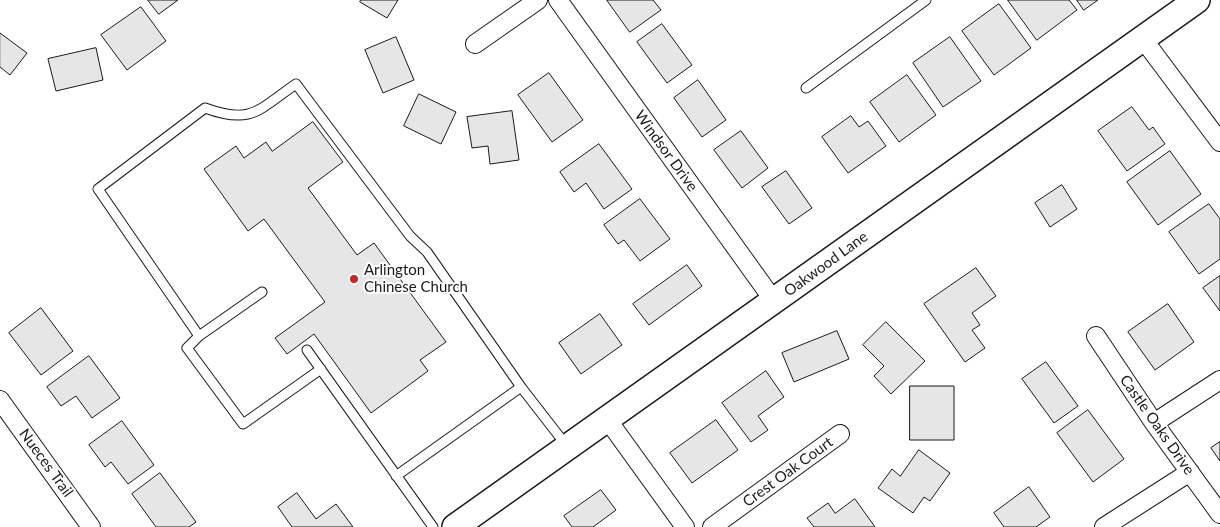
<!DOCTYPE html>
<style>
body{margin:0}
canvas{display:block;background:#fff}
</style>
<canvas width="1220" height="527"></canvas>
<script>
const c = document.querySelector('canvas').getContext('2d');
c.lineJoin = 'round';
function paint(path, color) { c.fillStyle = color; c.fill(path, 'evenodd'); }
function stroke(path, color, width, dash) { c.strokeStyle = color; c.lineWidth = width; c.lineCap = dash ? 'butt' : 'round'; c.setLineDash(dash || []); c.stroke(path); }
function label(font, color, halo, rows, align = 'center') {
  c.font = font + ' Lato,sans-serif'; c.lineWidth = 4; c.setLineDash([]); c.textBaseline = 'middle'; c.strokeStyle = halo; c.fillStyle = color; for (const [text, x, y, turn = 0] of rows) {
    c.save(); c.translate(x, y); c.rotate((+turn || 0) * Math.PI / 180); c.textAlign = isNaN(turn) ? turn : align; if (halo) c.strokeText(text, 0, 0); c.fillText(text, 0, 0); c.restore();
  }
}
const building = new Path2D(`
 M148,0H178L159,14Z
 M361,0H398L387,18L360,2Z
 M607,0H653L661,10L630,32Z
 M1008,0H1069L1077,10L1037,40Z
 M1077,0H1098L1084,10Z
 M999,4L1031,48L994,75L962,31Z
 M141,7L166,41L127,70L101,35Z
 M662,24L692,65L667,83L637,42Z
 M0,33L27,53L10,75L0,67Z
 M396,37L414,80L383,93L365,50Z
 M950,37L981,81L943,107L913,63Z
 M96,48L103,80L56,91L48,59Z
 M549,73L583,120L552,142L518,95Z
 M907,75L936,115L899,142L870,102Z
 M698,80L726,120L702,137L674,98Z
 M419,94L456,112L441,144L404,126Z
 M1132,107L1149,130L1153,127L1165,144L1127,171L1098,131Z
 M512,111L519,160L490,164L488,146L472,148L467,117Z
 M851,116L859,127L868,121L886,146L848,173L822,137Z
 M313,122L343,162L308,188L357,255L374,243L446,342L420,360L428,371L371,413L314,334L287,354L275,338L325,302L264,219L248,231L204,169L236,146L244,158L266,142L272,151Z
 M741,131L768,168L742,188L714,150Z
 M599,144L632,189L604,209L586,183L574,192L560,172Z
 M1170,151L1201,194L1158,225L1127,182Z
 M786,171L812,208L789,224L762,187Z
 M1062,185L1077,209L1050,227L1035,203Z
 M640,199L670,239L640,261L624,240L618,244L604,225Z
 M1209,204L1220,219V259L1199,274L1169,232Z
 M687,265L702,286L649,325L633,304Z
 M976,268L996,296L972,313L980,325L972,330L985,348L965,362L924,304Z
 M1220,276V311L1203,288Z
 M1168,304L1194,342L1155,370L1128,332Z
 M41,308L73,351L41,375L9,333Z
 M600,314L622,345L581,374L559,343Z
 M886,322L925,361L891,394L874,376L884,366L863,345Z
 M837,331L849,359L794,382L782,353Z
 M89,356L120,398L92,418L76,396L61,406L47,387Z
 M1046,362L1078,406L1054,423L1022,379Z
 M766,371L784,397L758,416L768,430L751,442L722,403Z
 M910,386H954V440H910Z
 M1088,410L1124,459L1093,482L1057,433Z
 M716,420L738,450L692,483L670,453Z
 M122,421L154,465L128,484L111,462L105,467L89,445Z
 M1220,442V461L1211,448Z
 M919,450L950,473L930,501L924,497L913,513L878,488L892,469L900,476Z
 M160,473L196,522L189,527H156L132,494Z
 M1029,487L1050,517L1036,527H1004L994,513Z
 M601,490L616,510L593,527H572L564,516Z
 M297,493L316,519L336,504L353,527H292L278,507Z
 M855,499L875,527H814L807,518L828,503L835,513Z`);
const lane = new Path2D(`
 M806,88L926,0
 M199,336L262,292
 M307,350L433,527
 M321,369L243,424L187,348L199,336L98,189L205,108C252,125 258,110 296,84L410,236L427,252L521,387
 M396,476L521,387L566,445`);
const street = new Path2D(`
 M558,0L774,301
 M1143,39L1220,142
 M475,44L538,0
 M1096,336L1154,423L1220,514
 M0,400L91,527
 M607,419L685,527
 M1154,423L1220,380
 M712,527L840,434
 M1104,527L1190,472`);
const secondary = new Path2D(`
 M455,527L1197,0`);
const markers = [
 [354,279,5,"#c62828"]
];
const streetNames = [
 ["Windsor Drive",666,151,54],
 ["Oakwood Lane",826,264,-36],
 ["Castle Oaks Drive",1157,425,55],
 ["Nueces Trail",46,463,54],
 ["Crest Oak Court",788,472,-36]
];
const poiNames = [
 ["Arlington",364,270],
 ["Chinese Church",364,287]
];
paint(building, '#e6e6e6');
stroke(building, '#1a1a1a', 1);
stroke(lane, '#1a1a1a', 11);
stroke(street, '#1a1a1a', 20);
stroke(secondary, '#1a1a1a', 28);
stroke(lane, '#fff', 9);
stroke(street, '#fff', 18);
stroke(secondary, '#fff', 25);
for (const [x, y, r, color] of markers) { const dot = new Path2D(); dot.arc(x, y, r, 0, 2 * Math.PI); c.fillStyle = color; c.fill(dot); stroke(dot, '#fff', 2); }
label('15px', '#1a1a1a', '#fff', streetNames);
label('15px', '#1a1a1a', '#fff', poiNames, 'left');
</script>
